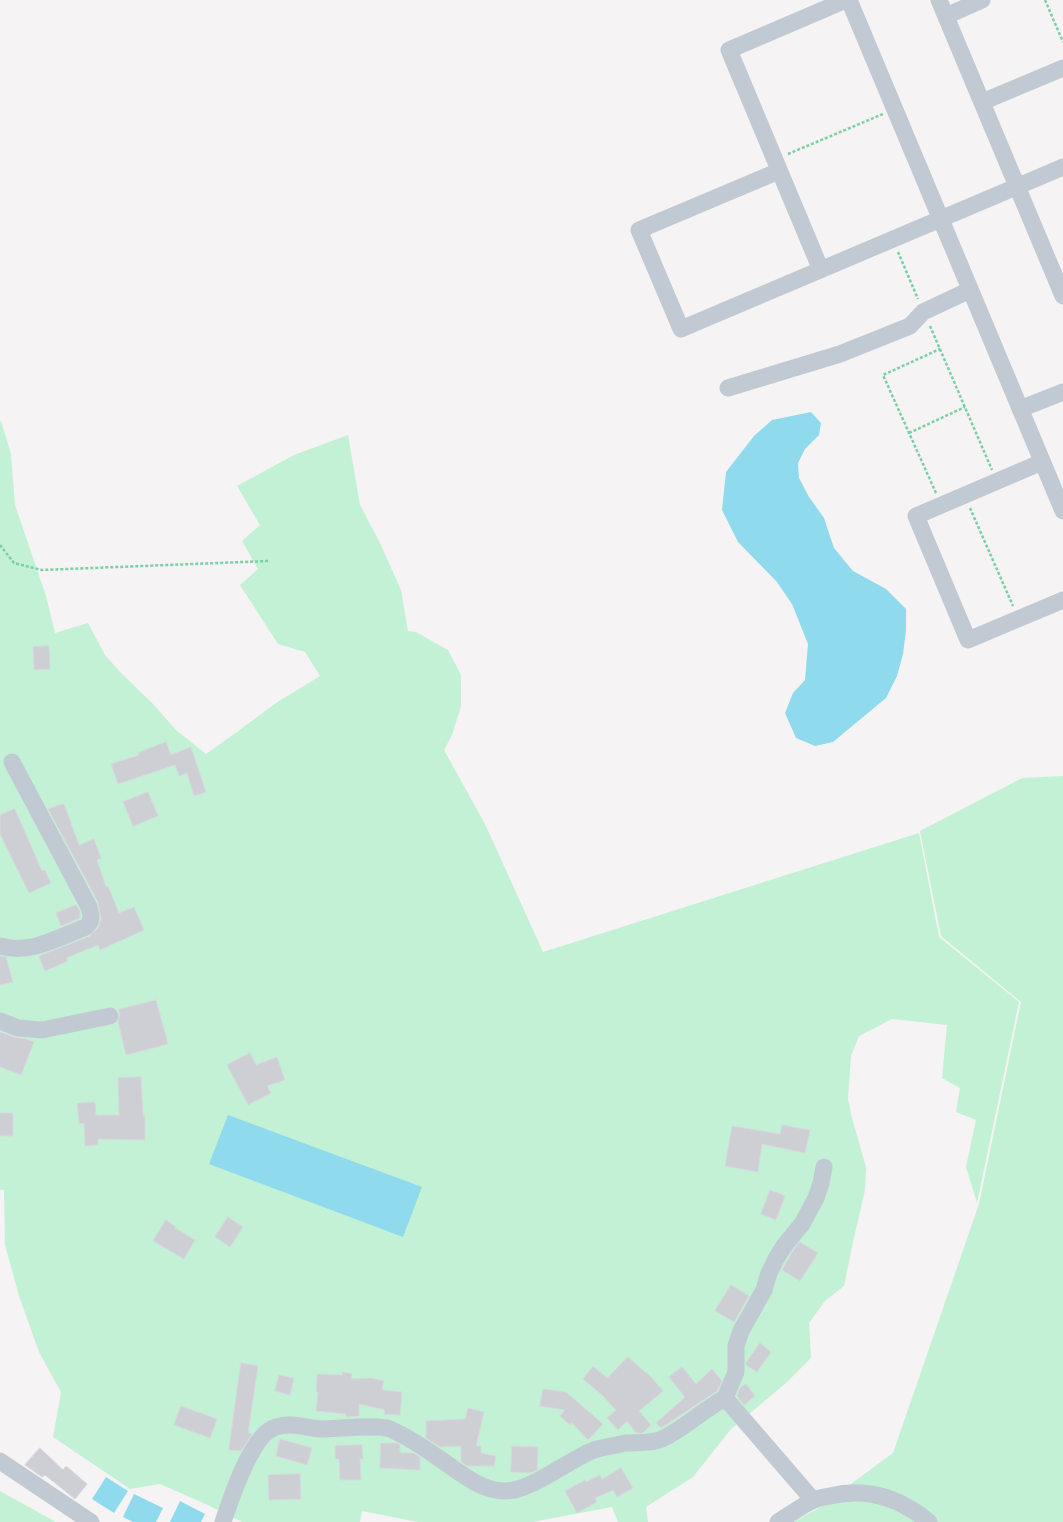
<!DOCTYPE html>
<style>
body{margin:0}
canvas{display:block;background:#f5f3f3}
</style>
<canvas width="1063" height="1522"></canvas>
<script>
const c = document.querySelector('canvas').getContext('2d');
c.lineJoin = 'round';
function paint(path, color) { c.fillStyle = color; c.fill(path, 'evenodd'); }
function stroke(path, color, width, dash) { c.strokeStyle = color; c.lineWidth = width; c.lineCap = dash ? 'butt' : 'round'; c.setLineDash(dash || []); c.stroke(path); }
const green = new Path2D(`
 M1,421L11,454L15,505L46,596L55,633L88,623L105,655L121,673L153,704L176,730L206,754L230,737L276,703L320,676L305,652L278,644L240,585L258,569L242,541L260,525L237,486L294,455L348,435L360,505L380,543L401,590L408,631L416,632L448,650L461,675V706L452,735L444,750L485,824L543,952L919,833L939,937L1019,1002L977,1203L966,1167L976,1120L956,1112L960,1088L942,1078L947,1025L892,1019L859,1036L851,1056L848,1099L852,1118L866,1167L865,1190L853,1242L844,1286L825,1301L809,1323L811,1358L786,1383L731,1429L693,1477L646,1507L648,1522H618L612,1507L532,1522H418L362,1511L360,1522H242L210,1506L160,1484L130,1489L53,1437L61,1392L39,1352L19,1296L5,1245L4,1190H0V422Z
 M1063,776V1522H794L817,1509L893,1453L979,1204L1021,1002L941,936L920,831L1022,778Z
 M0,1491L56,1522H0Z`);
const water = new Path2D(`
 M811,412L821,423L819,435L805,449L798,463L799,478L809,497L824,518L834,548L853,571L886,589L906,609V630L903,654L897,676L886,698L833,742L815,746L796,738L785,713L793,693L805,680L808,644L792,604L777,582L738,542L722,510L726,472L754,436L772,420Z
 M228,1115L422,1187L403,1237L209,1164Z
 M106,1477L128,1491L114,1513L92,1499Z
 M134,1494L163,1508L156,1522H133L123,1517Z
 M180,1501L205,1514L201,1522H170Z`);
const building = new Path2D(`
 M49,646L50,669L34,670L33,647Z
 M166,742L171,755L191,747L206,792L194,796L187,773L179,776L175,765L118,784L111,764L139,755L138,753Z
 M148,792L158,816L133,826L123,802Z
 M64,804L79,845L94,839L101,858L97,860L106,887L108,886L119,913L134,907L144,930L100,950L98,945L66,958L68,961L45,971L39,956L90,936L98,928L101,919L98,902L48,809Z
 M15,809L42,871L45,870L51,883L29,893L0,834V815Z
 M76,905L80,911V918L61,926L56,913Z
 M0,956L6,957L13,982L0,985Z
 M156,1000L168,1044L126,1055L118,1021L120,1014L118,1010Z
 M0,1032L14,1037L26,1039L34,1042L21,1075L0,1067Z
 M250,1053L256,1065L277,1057L285,1080L267,1086L271,1093L248,1105L227,1065Z
 M141,1077L143,1116H145V1140L98,1139V1145L85,1146L84,1123L79,1124L77,1103L95,1102L96,1115H119L118,1078Z
 M0,1113H13V1136H0Z
 M782,1125L810,1130L805,1153L762,1144L758,1172L725,1166L732,1126L780,1134Z
 M770,1190L785,1196L776,1220L761,1214Z
 M228,1217L243,1227L230,1247L215,1237Z
 M166,1220L176,1227L175,1228L195,1240L184,1259L153,1241Z
 M800,1242L818,1253L800,1281L782,1270L792,1252Z
 M731,1285L749,1296L734,1322L715,1311Z
 M760,1343L771,1352L757,1372L746,1365V1363Z
 M628,1357L651,1377L663,1391L639,1411L651,1425L643,1433H636L627,1421L618,1430L607,1418L616,1410L602,1395L583,1379L593,1366L607,1378Z
 M241,1363L258,1366L248,1433L252,1434L241,1451L229,1450Z
 M682,1367L696,1384L712,1369L722,1381L717,1391L661,1428L656,1423L685,1397L669,1377Z
 M342,1372L352,1374L351,1379L371,1378L384,1381L382,1390L402,1392L400,1415L384,1414L385,1410L359,1404V1416L346,1417V1414L316,1411L318,1392H316L317,1374L342,1375Z
 M279,1375L294,1378L290,1395L275,1391Z
 M746,1384L755,1396L744,1405L737,1396L740,1388Z
 M543,1389L566,1392L603,1424L588,1440L572,1423L570,1425L560,1416L565,1410L540,1406Z
 M181,1406L217,1419L210,1438L174,1425Z
 M468,1408L484,1412L476,1446H481V1453L496,1456L494,1466H467L461,1462V1446L440,1447L426,1438V1421L465,1419Z
 M280,1439L312,1448L307,1465L276,1456Z
 M381,1443H397L400,1445V1453H413L420,1457V1470L380,1468Z
 M362,1445L363,1459H360L361,1480H340L339,1459H335V1446Z
 M512,1446L538,1447L537,1470L530,1473L511,1472Z
 M40,1448L63,1470L66,1466L87,1484L75,1499L45,1475L42,1477L25,1465Z
 M621,1468L633,1488L617,1497L613,1490L595,1498L597,1502L577,1513L565,1491L585,1480L586,1482L600,1475L602,1479Z
 M300,1474L301,1499L269,1500L268,1475Z`);
const path = new Path2D(`
 M1045,0L1063,42
 M788,154L883,114
 M898,252L918,299
 M930,326L992,470
 M909,433L965,407
 M936,493L883,375L940,349
 M970,508L1013,606
 M0,545L14,563L42,570L268,561`);
const minor = new Path2D(`
 M849,0L1063,511
 M939,0L1063,296
 M946,16L982,0
 M982,102L1063,68
 M779,171L639,230L681,329L1063,167
 M821,270L729,50L846,0
 M728,388L840,354L910,326L923,312L970,290
 M1020,409L1063,392
 M1042,462L916,516L968,640L1063,600
 M0,946C30,955 59,937 86,927C93,921 91,915 89,907L12,762
 M0,1021L18,1028L42,1030L110,1016
 M725,1398L736,1372V1346L741,1331L764,1290L769,1273L776,1259L784,1246L802,1224L816,1198L821,1183L824,1167
 M0,1461L91,1522
 M223,1522C231,1499 251,1434 276,1427C291,1422 306,1428 321,1429C337,1429 378,1424 390,1429C406,1436 423,1447 437,1457C457,1470 478,1490 504,1491C530,1492 568,1460 594,1450C604,1447 616,1445 626,1443C638,1442 651,1444 662,1439C685,1428 703,1410 725,1398L813,1500
 M778,1522C789,1515 800,1507 812,1501C817,1498 824,1497 830,1496C867,1487 900,1498 929,1522`);
paint(green, '#c3f1d5');
paint(water, '#90daee');
paint(building, '#cdcfd5');
stroke(building, '#d7d9de', 1);
stroke(path, '#7ad0a6', 2.5, [3, 2]);
stroke(minor, '#c1cad2', 17);
</script>
